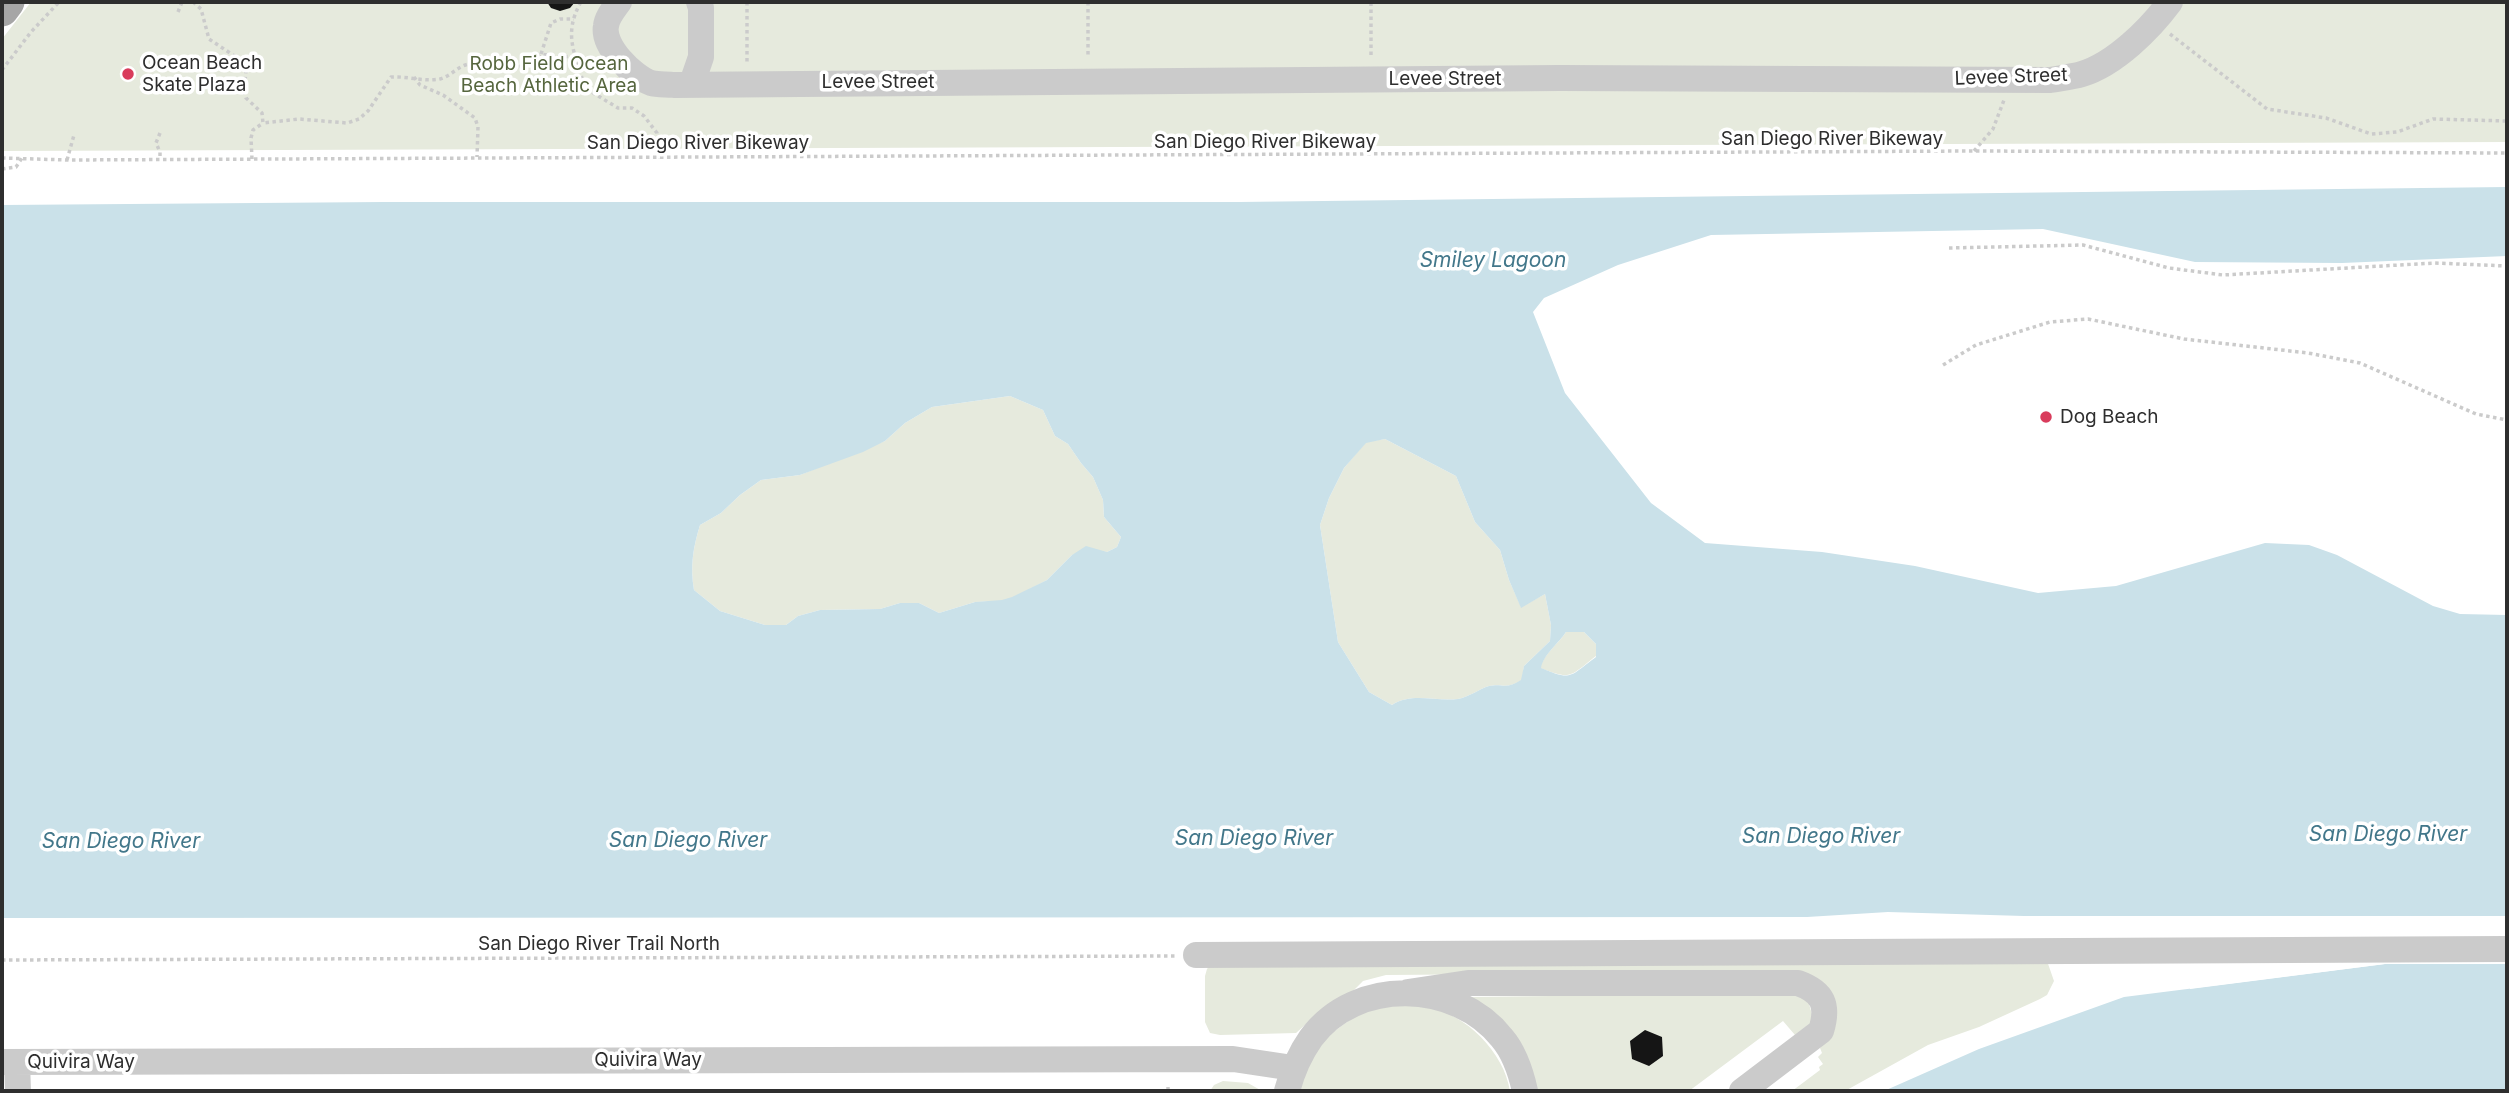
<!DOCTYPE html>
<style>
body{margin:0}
#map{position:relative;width:2509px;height:1093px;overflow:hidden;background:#fff;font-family:Inter,sans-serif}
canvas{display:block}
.frame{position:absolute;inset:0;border:4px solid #2e2e2e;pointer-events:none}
</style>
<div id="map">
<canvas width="2509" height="1093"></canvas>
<div class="frame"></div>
</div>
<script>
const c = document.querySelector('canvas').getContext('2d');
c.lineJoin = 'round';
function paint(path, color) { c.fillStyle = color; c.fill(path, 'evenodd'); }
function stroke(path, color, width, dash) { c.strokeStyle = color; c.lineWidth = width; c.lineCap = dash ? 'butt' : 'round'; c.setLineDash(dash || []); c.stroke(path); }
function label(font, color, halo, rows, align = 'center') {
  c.font = font + ' Inter,sans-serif'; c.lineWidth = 7; c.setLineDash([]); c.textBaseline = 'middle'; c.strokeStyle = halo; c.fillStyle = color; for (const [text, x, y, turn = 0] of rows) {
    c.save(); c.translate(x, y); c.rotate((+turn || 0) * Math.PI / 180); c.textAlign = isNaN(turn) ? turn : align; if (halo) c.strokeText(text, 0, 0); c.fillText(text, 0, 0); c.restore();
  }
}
const green = new Path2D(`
 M31,2H2507V142L2,151V39Z
 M1010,396L1043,410L1055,436L1068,444L1081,463L1093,477L1103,500L1104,517L1121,537L1117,547L1107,552L1098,551L1072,555L1047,580L1012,598L1002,601L975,602L939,613L919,603H900L880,609L820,610L798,616L786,625H765L720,611L694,590C690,566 693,548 700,525L721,513L740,495L761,480L800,475L885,441L905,423L932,407Z
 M1385,439L1456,476L1475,522L1500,550L1509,580L1521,607L1545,594L1551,625L1550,641L1524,666L1522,680C1506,690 1503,683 1489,686C1479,689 1469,697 1458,699C1436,702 1412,692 1392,705L1369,692L1338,642L1320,525L1329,498L1344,468L1366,442Z
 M1566,632H1584L1596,644V656C1569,677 1572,680 1540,668C1543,655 1559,643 1566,632Z
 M2046,958L2054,981L2047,995L2040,999L1979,1027L1928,1045L1845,1091H1792L1820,1070L1819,1067L1823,1064L1818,1057L1822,1053L1820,1048L1830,1036L1794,972L1386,975L1363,981L1353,991L1325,1007L1296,1033L1220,1035L1210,1033L1205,1022V976L1207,969L1212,963Z
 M1789,993L1808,1000L1814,1022L1795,1035L1783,1021L1689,1091H1534L1471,997Z
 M1400,1004C1409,1005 1418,1005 1427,1007C1466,1014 1504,1052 1510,1091H1297L1322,1040L1361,1012Z
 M1223,1081L1248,1083L1262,1091H1210L1214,1085Z`);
const water = new Path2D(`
 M2507,187V256L2342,263L2195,262L2043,229L1711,235L1618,265L1544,298L1533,312L1565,393L1651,503L1705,543L1822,552L1915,566L2038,593L2116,586L2265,543L2309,545L2337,555L2433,606L2460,614L2507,615V916H2024L1888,912L1807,917L2,918V205L383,202H1239ZM1010,396L1043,410L1055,436L1068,444L1081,463L1093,477L1103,500L1104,517L1121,537L1117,547L1107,552L1086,546L1072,555L1047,580L1012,597L1002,600L975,602L939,613L919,603H900L880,609L820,610L798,616L786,625H765L720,611L694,590C690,566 693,548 700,525L721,513L740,495L761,480L800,475L863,452L885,441L905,423L932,407ZM1385,439L1456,476L1475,522L1500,550L1509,580L1521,608L1545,594L1551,625L1550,641L1524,666L1521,680C1506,690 1503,683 1489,686C1479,689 1469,697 1458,699C1436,702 1412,692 1392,705L1369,692L1338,642L1320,525L1329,498L1344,468L1366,443ZM1566,632H1584L1596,644V657C1569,677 1572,681 1541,668C1543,655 1559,643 1566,632Z
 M2385,964H2507V1091H1884L1979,1049L2124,997Z`);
const pier = new Path2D(`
 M2190,916H2507V920H2190Z
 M2384,960H2507V964H2385L2190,989V985Z`);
const building = new Path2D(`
 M547,2H575L570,8L560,11L551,8Z
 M1645,1030L1662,1037L1663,1056L1649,1066L1632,1059L1630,1041Z`);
const path = new Path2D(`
 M193,2L201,9L209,39L242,61L246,71L244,91L246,98L262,113L263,123L299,119L347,123L359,119L368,111L391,77C407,76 424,82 440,79C451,76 458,66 469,64C497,59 513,80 541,54L559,57L575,56
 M581,2C562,35 576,55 585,88L618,108H632L644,116L657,133L660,158
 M747,2V63
 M1088,2V56
 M178,12L182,2
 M2170,34L2267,109L2326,118L2371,134L2397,132L2433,119L2507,121
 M541,54L551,23L560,19H574
 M1371,55V2
 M2,70L31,32L59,2
 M414,77L420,85L443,95L475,118L478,127L477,157
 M160,133L156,143L160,152V159
 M1974,151L1993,129L2004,100
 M2,158L67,160L1974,151L2507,153
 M252,159L251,138L253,130L263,123
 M67,160L74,135
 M2,169L16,167L22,158
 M1949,248L2083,245L2169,268L2223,275L2435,263L2507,266
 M1943,365L1976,345L2050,322L2088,319L2184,339L2308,353L2360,363L2476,414L2507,420
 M2,960L1176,956
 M1168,1087V1091`);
const minor = new Path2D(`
 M619,2C614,9 607,17 606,26C602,46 633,77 651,83C658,85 667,84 674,85L1560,78L2050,80C2061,78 2072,77 2082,74C2115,64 2150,29 2170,2
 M692,83L701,57V8L699,2
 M1196,955L2507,949
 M1408,992L1468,983H1798C1823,992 1829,1005 1821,1031L1742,1091
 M2,1062L1233,1059L1293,1068
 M17,1062L18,1091
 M1287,1091C1292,1072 1299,1055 1311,1038C1356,977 1456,980 1502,1038C1515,1053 1521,1073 1525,1091`);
const major = new Path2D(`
 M2,10L8,2`);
const markers = [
 [128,74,7,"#d93c5c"],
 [2046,417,7,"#d93c5c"]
];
const poiNames = [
 ["Ocean Beach",142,63],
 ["Skate Plaza",142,85],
 ["Dog Beach",2060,417]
];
const parkNames = [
 ["Robb Field Ocean",549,64],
 ["Beach Athletic Area",549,86]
];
const streetNames = [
 ["Levee Street",2011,77,-2],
 ["Levee Street",1445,79],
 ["Levee Street",878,82],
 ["San Diego River Bikeway",1832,139],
 ["San Diego River Bikeway",1265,142],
 ["San Diego River Bikeway",698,143],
 ["San Diego River Trail North",599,944],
 ["Quivira Way",648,1060],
 ["Quivira Way",81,1062]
];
const waterNames = [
 ["Smiley Lagoon",1493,261],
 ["San Diego River",2388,835],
 ["San Diego River",1821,837],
 ["San Diego River",1254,839],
 ["San Diego River",688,841],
 ["San Diego River",121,842]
];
paint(green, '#e6eadd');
paint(water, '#cae1e9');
paint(pier, '#fff');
paint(building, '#151515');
stroke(path, '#cbcbcb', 3.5, [3.5, 3.5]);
stroke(minor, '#cbcbcb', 26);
stroke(major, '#a6a6a6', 33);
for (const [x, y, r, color] of markers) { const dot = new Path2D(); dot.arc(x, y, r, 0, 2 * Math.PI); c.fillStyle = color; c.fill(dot); stroke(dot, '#fff', 2.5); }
label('19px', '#2e2e2e', '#fff', poiNames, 'left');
label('19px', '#56663e', '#fff', parkNames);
label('19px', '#2e2e2e', '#fff', streetNames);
label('italic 21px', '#42778a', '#fff', waterNames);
</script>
